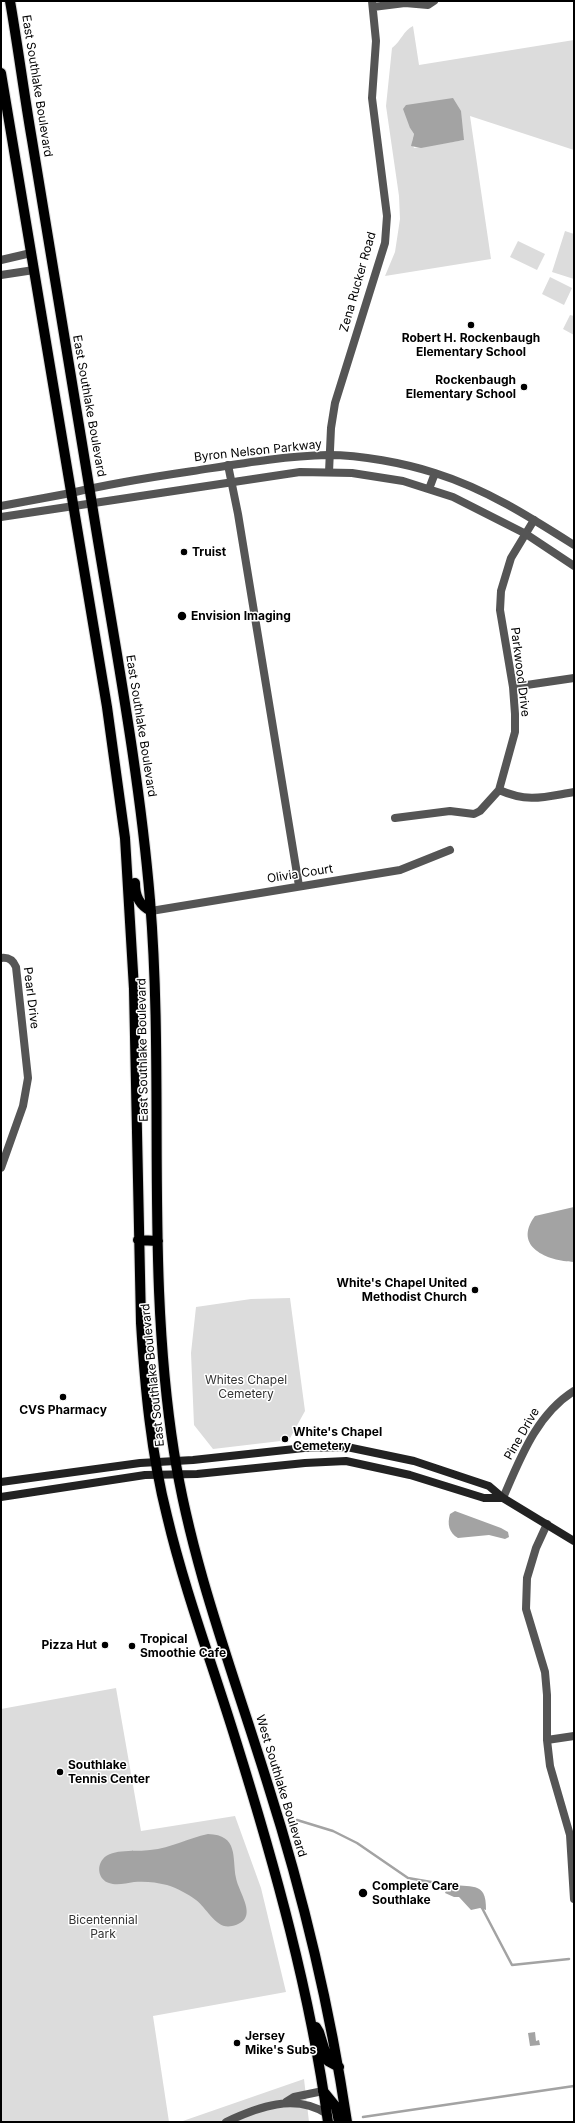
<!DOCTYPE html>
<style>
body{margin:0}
#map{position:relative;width:575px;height:2123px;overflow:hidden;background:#fff;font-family:Inter,sans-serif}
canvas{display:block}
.frame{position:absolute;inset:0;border:2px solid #000;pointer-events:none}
</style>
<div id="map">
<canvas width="575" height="2123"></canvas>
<div class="frame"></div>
</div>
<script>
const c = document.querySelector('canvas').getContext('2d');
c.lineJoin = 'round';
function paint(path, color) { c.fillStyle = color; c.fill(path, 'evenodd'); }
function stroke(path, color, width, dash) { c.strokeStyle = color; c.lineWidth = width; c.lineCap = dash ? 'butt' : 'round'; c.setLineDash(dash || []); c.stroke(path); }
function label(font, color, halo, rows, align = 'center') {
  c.font = font + ' Inter,sans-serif'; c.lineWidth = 3; c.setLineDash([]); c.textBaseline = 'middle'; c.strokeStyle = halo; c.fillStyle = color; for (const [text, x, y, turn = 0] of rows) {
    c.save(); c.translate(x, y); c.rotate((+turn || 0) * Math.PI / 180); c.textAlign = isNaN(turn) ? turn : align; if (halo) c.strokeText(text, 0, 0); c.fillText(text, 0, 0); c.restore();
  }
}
const green = new Path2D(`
 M413,26L419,65L574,40V150L470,116L491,259L385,276L395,252L400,219L399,196L386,106L392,48C402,40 403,31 413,26ZM410,128L464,140L414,148L412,142L414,134Z
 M565,231L574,234V279L552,272Z
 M518,241L545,254L537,270L510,257Z
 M550,277L572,288L564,305L542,294Z
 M570,315L574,316V335L563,329Z
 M290,1298L305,1411L289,1440L213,1449L194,1425L191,1353L196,1307L251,1299Z
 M116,1688L141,1831L235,1816L261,1888L286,1992L153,2016L169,2122H1V1709Z
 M304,2079L309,2122H180Z`);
const water = new Path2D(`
 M453,98L461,111L464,140L421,148L411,146L414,134L410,128L403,109L406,105Z
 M574,1207V1262C548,1261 512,1247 535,1216Z
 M455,1511L501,1528L508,1532L509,1537L505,1539L489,1535L458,1538C449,1533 447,1524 450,1514Z
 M208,1834C239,1835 232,1858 236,1878C239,1894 261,1920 232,1926C216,1930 207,1908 196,1900C188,1894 177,1888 167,1885C156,1882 144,1881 134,1882C126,1883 117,1886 109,1883C99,1880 96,1867 103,1859C112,1848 137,1852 150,1850C172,1848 188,1838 208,1834Z
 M449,1884C469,1889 487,1879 486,1910L480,1908L471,1910L459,1897H454L445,1893Z
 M535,2032L536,2041L539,2040L540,2045L530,2046L528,2033Z`);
const stream = new Path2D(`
 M297,1820L333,1831L357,1843L408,1878L454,1886
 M481,1906L512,1965L569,1959
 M363,2117L574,2086`);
const minor = new Path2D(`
 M373,7L405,3L428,5L434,1
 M1,260L31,253
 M1,275L34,270
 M228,465L238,514L299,886
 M329,472L331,428L335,403L385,243L387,216L372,98L376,41L372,1
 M1,506L71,493
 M1,517L74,506
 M513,687L574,678
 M499,790C529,803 544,797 574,792
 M395,818L450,811L474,814L480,811L499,790L515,732V714L513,687L500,610L501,591L511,558L534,520
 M151,911L400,870L450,850
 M1,958C9,957 13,960 16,967L28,1078L23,1106L1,1168
 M547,1524L536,1548L527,1578L526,1609L545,1672L547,1695V1740L550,1766L570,1835L574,1899
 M547,1740L574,1736
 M286,2102L294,2097L323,2091
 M226,2122C258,2107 295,2093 327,2114`);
const tertiary = new Path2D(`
 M429,489L435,473
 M71,493C112,483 152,477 193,471C238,464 283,456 328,455C361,455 404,463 435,473C486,489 530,517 574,545
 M74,506L300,472L352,473L403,481L453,497L526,534L574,566
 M503,1498C520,1459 536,1415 574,1391`);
const secondary = new Path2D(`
 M1,1482L140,1463L193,1460L304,1448L347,1447L414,1461L489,1486L503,1498L574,1541
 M1,1497L145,1475L197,1474L305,1463L346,1461L410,1475L484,1498H503`);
const primary = new Path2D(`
 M10,1C18,47 24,94 32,140C51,261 73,382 92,504C113,636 139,767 150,900C165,1084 145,1269 174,1452C192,1566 234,1675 268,1785C303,1895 330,2008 347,2122
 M1,73L107,707L125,838L134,989L141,1323C145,1388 151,1453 167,1516C185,1592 213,1666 236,1741C275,1866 310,1992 328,2122
 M135,883C135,896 139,905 151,911
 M138,1240L158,1241
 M316,2027L319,2032L328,2061L339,2067
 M323,2091L336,2107L339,2122`);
const markers = [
 [471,325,4,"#000"],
 [524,387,4,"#000"],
 [184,552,4,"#000"],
 [182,616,5,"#000"],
 [475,1290,4,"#000"],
 [63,1397,4,"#000"],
 [285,1439,4,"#000"],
 [105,1645,4,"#000"],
 [132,1646,4,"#000"],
 [60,1772,4,"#000"],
 [363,1893,5,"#000"],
 [237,2043,4,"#000"]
];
const streetNames = [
 ["East Southlake Boulevard",37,86,81],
 ["Zena Rucker Road",358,282,-74],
 ["East Southlake Boulevard",89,406,80],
 ["Byron Nelson Parkway",258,451,-6],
 ["Parkwood Drive",520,672,83],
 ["East Southlake Boulevard",141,726,81],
 ["Olivia Court",300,874,-9],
 ["Pearl Drive",31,998,83],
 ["East Southlake Boulevard",143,1050,-91],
 ["East Southlake Boulevard",153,1375,-96],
 ["Pine Drive",522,1434,-60],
 ["West Southlake Boulevard",281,1786,73]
];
const poiNames = [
 ["Robert H. Rockenbaugh",471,338,"center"],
 ["Elementary School",471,352,"center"],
 ["Rockenbaugh",516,380,"right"],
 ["Elementary School",516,394,"right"],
 ["Truist",192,552],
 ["Envision Imaging",191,616],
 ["White's Chapel United",467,1283,"right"],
 ["Methodist Church",467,1297,"right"],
 ["CVS Pharmacy",63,1410,"center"],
 ["White's Chapel",293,1432],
 ["Cemetery",293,1446],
 ["Tropical",140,1639],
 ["Smoothie Cafe",140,1653],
 ["Pizza Hut",97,1645,"right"],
 ["Southlake",68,1765],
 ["Tennis Center",68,1779],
 ["Complete Care",372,1886],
 ["Southlake",372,1900],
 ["Jersey",245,2036],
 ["Mike's Subs",245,2050]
];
const parkNames = [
 ["Whites Chapel",246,1380],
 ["Cemetery",246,1394],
 ["Bicentennial",103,1920],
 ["Park",103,1934]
];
paint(green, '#dcdcdc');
paint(water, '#a3a3a3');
stroke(stream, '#a3a3a3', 2.5);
stroke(primary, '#dbdbdb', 12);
stroke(minor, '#555', 8);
stroke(tertiary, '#555', 8);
stroke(secondary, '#222', 8);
stroke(primary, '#000', 10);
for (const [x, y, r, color] of markers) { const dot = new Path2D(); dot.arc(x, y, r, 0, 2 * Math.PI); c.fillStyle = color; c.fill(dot); stroke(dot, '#fff', 1.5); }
label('12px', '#000', '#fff', streetNames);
label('bold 12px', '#000', '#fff', poiNames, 'left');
label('12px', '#333', '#fff', parkNames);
</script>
